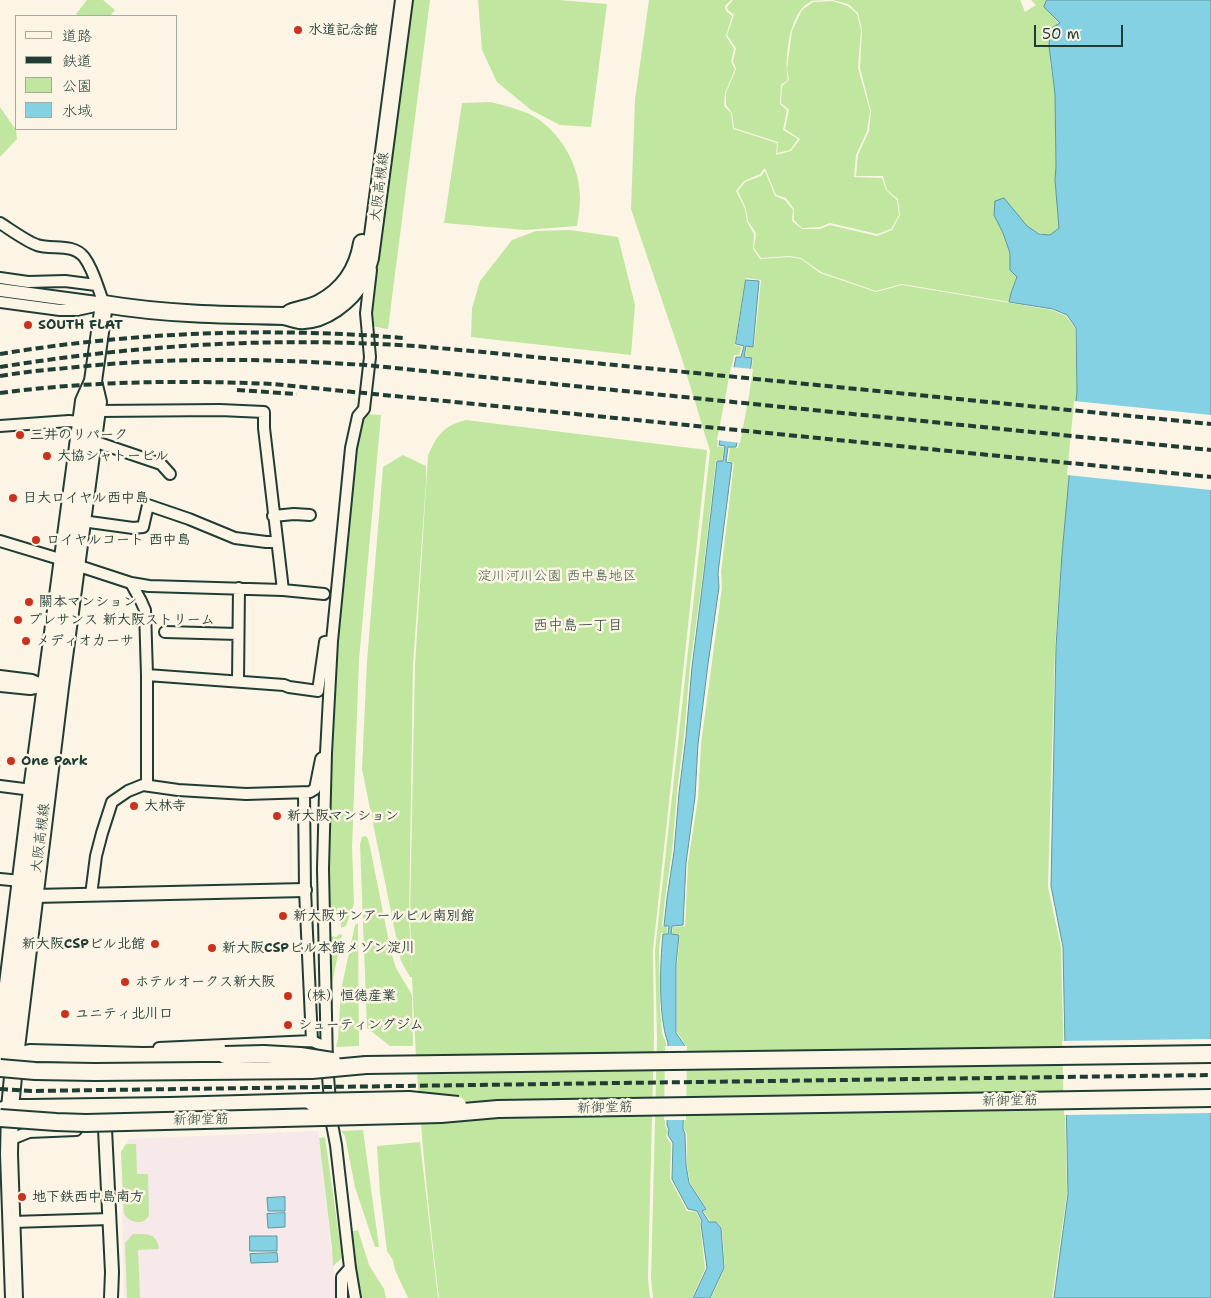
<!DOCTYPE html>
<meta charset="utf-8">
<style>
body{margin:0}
#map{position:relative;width:1211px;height:1298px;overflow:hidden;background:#fcf5e5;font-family:"Shantell Sans","Klee One",sans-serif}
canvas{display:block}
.legend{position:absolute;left:15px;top:15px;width:162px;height:115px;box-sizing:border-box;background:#fcf5e5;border:1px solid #a4ab9e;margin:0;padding:6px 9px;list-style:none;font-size:15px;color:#1f3d34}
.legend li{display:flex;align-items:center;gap:10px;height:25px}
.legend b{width:25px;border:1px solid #a4ab9e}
.scale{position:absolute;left:1034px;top:25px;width:89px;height:22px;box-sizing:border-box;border:2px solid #1f3d34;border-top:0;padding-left:6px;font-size:15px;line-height:18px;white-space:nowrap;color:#1f3d34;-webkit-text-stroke:4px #fcf5e5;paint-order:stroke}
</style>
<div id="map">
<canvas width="1211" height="1298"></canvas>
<ul class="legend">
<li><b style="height:6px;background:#fcf5e5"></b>道路</li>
<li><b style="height:6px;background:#1f3d34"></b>鉄道</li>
<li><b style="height:14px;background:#c1e6a0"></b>公園</li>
<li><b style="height:14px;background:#85d1e4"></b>水域</li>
</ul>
<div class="scale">50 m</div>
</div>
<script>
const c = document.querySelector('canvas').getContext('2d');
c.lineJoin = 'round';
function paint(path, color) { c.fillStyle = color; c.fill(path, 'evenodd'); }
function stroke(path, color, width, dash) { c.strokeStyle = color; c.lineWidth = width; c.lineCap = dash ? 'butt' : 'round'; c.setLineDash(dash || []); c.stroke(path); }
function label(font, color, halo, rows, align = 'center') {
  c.font = font + ' "Shantell Sans","Klee One",sans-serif'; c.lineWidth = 5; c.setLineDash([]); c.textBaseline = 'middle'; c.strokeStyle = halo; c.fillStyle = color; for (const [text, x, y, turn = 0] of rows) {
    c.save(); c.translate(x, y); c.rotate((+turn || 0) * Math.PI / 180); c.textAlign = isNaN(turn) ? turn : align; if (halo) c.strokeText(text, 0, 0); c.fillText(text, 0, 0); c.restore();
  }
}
const built = new Path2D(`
 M318,1131L337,1298H124L121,1152L129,1139Z`);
const green = new Path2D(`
 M87,0H103L115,10L110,16H78L76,14Z
 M410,0H430L388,329L371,326L383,212Z
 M478,0H558L607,4L591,127L560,125L531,110L497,82L482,50Z
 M649,0H731L725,6L726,11L732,16L726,36L734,49L731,62L735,69L725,93L724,106L731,113L733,129L777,143L776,155L791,151L800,139L785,129L789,110L781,103L782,86L789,80L787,69L792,31L802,10L813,2L832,1L848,6L857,14L861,30L858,68L870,111L867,131L856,155L854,177L882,178L886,190L897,200L899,215L891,229L877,234L830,223L820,227L802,228L794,220V209L786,198L776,195L765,168L760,174L744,181L736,191L745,209L747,222L754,234L753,249L760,259L789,257L801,259L820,273L876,292L902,285L1052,310L1066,316L1075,328L1077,391L1062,554L1055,647L1048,887L1061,947L1067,1194L1052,1298H711L725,1268L722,1228L717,1222L710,1221L703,1211L707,1209L690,1183L687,1165V1134L684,1129L686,1046L677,1032V965L680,934H672L673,927L685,926L688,863L698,798L701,744L722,587L721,572L734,463L728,461L730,447L738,448L749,395L753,358L745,356L747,347H754L761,280L746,278L735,345L742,347L739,355H734L717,446L724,447L722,461L716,460L702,581L690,666L684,736L677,792L672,851L665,898L662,926L667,927V933H661L659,950L660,1009L662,1033L666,1043L665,1126L668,1131L666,1136L671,1144L670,1179L687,1211L696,1212L701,1221L700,1224L705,1269L692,1298H653L651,1278L657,1039L655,951L710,451L682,359L631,209L635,100Z
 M733,0H832C826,0 817,0 812,1C789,10 784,59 788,80L781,85L780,104L787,110L783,130L798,139L790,150L777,153L778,142L734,128L732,113L726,105V93L736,69L733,61L736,48L727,35L734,15L728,10L727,7Z
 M832,0H1020L1025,12L1036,5L1031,0H1047L1053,17L1060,24L1050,62L1055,94L1056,166L1055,180L1059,228L1050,235C1027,233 1017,216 1004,198L994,215L1003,233L1010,253V270L1017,277L1011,293L1009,302L902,284L876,291L821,272L801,258L789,256L761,258L754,248L756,233L748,221L746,209L738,191L745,182L761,176L765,171L775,196L785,200L793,210L792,221L802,229H820L830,225L877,236L892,230L900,215L898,199L887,190L883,176H856L858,155L869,131L871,111L860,68L862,30L858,13L848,4Z
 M490,102C506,106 524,110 538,119C564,137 580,168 580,199C580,208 578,218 577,226L525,230L444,223L462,103Z
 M0,107L16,130L17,139L0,157Z
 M570,230L618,237L635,305L631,355L471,337L472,308L480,281L512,240L536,231Z
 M365,414L381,415L359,660L352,847L354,904L346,926L341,928V912L330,913V936L337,937L339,934L342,935L331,988L328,987L327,931L328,805L333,705L341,587L357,444Z
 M466,420L707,450L653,950L654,1037L648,1278L650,1298H439C426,1191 416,1084 412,977H410L401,961L362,769L367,661L383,467L403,455L426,466V483L413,665L409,919L412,971L410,918L415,665L428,456C436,436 444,425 466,420Z
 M366,836L368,839L370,847L391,952L396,968L412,995L413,1046H390L367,1028L360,844L362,837Z
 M358,923L359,1046L336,1047L338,1039L341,990L355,925Z
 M363,1130L379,1247H375L355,1187L345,1136L341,1131Z
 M325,1137L342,1258L333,1266L332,1248L319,1138Z
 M420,1142L438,1298H408L395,1270L393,1260L387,1251L380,1193L377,1146Z
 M126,1144H136L137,1174H148L149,1215C144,1226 130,1223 124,1214L121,1152Z
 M358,1230L369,1265L384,1289L386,1298H361L351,1232Z
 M133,1234C146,1234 157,1232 159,1249L138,1250L140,1298H127L125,1243Z`);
const water = new Path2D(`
 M1047,0H1211V1298H1054L1068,1194L1063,947L1051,886L1056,647L1062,554L1077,391L1076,328L1067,315L1053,309L1009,302L1011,293L1017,277L1010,270V253L1003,233L994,215L995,201L1004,198L1027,226L1039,234L1050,235L1059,228L1055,180L1056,166L1055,94L1049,46L1050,29L1060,23L1044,7Z
 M746,280L759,281L753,347L746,346L744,357L752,358L747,395L736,447H728L726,462L732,463L721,549L718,573L719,587L708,664L698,744L695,797L686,863L683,925L672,926L671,934L679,935L676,964V1033L685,1046L683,1129L685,1134L686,1165L689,1183L706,1209L702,1211L709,1222H716L721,1228L724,1268L710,1298H693L707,1268L701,1224L702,1221L697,1211L688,1209L672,1179L673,1143L668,1135L669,1130L667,1125L668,1043C658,1016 660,963 663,934H668L669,926H664L667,898L674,852L679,793L686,737L692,667L703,581L717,461H723L725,446L719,445L736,357H741L744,346L736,344Z
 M285,1197V1211H268L267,1198Z
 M285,1213V1227L268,1228L267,1214Z
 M250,1236H277V1251H250Z
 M277,1253L278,1262L251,1263L250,1254Z`);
const pier = new Path2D(`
 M731,367L753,369L749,395L740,443L717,440Z
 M1074,401L1211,415V490L1067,475Z
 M1211,1039V1113L1064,1115L1062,1041Z
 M665,1046H687L686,1120H664Z`);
const minor = new Path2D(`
 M0,223C11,230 26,241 37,245C52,250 73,243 84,257C94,270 98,289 104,304L77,310H60L0,302
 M0,278L28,282L65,281L96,285
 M97,411L220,410L264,412V428L283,590
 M0,426L69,421L81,422
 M93,441L161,464L170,474
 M273,516L294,514L310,515
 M82,521L133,528L143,527L148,505L189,519L235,538L266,542H277
 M0,541L63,560
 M76,565L131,583L149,586L283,590L324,594
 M131,583L141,601L145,610L147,675V785
 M165,632L238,634
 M147,675L284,685L289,687L318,691L325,642L332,641
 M0,676L32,680L46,686
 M238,681L239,588
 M0,686L30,689L46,686H51
 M0,786L32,790
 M304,793L305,890L312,1041
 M0,879L21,881
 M91,895L96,856L102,833L112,802L128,791L143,785L178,790L246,794L310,792L315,789L321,759L322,758
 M159,1048L312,1041L326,1047
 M9,1140L29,1132L76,1130
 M12,1222L110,1219
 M342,1298V1277L350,1268
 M355,1298L350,1268L336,1145L332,1124L327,1065L323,869L326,753L332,641L351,448L358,416L364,409L370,357L366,313L371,270`);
const tertiary = new Path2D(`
 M0,290L104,304
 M34,896L305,890
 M105,1129L112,1272L111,1298`);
const primary = new Path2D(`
 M290,313C300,309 311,308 320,303C344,290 358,268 362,243
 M0,1049L32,790L84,401L93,381L104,304C163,314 223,315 284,316C288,317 294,319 299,320C324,322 351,300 362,280C366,273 368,265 370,258L404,0
 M14,1298L9,1154L10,1108L15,1056L60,687L98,402L93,381`);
const trunk = new Path2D(`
 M0,1059L30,1053L142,1056L225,1055
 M366,1065L1211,1054
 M0,1111L10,1108H29L170,1106L312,1102`);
const rail = new Path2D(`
 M0,354C133,332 270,327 404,338
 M0,367C124,347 251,338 377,344C412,345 447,349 483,352L1211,424
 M0,376C29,371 58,369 87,366C180,357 272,359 365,365L1211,450
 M237,390L297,394
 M0,393C90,381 182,380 273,384L1211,477
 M0,1089L31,1091L1211,1075`);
const trunkBridge = new Path2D(`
 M225,1055L264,1054L300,1056L332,1061
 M0,1068L35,1071L95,1072L312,1070L366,1065
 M312,1102L409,1100L458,1105
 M0,1118L56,1122L86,1123L441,1114L498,1109L1211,1098`);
const markers = [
 [298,30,5,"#c8321e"],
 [28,325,5,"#c8321e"],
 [20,435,5,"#c8321e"],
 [47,456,5,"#c8321e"],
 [13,498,5,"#c8321e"],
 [36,540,5,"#c8321e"],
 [29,602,5,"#c8321e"],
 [18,620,5,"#c8321e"],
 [26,641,5,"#c8321e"],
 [11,761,5,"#c8321e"],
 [134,806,5,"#c8321e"],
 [277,816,5,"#c8321e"],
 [283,916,5,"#c8321e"],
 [155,944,5,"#c8321e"],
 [212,948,5,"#c8321e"],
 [125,982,5,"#c8321e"],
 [288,996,5,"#c8321e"],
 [65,1014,5,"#c8321e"],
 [288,1025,5,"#c8321e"],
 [22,1197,5,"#c8321e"]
];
const poiNames = [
 ["水道記念館",308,30],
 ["SOUTH FLAT",38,325],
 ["三井のリパーク",30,435],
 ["大協シャトービル",57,456],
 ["日大ロイヤル西中島",23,498],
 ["ロイヤルコート 西中島",46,540],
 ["關本マンション",39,602],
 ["プレサンス 新大阪ストリーム",28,620],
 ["メディオカーサ",36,641],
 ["One Park",21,761],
 ["大林寺",144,806],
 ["新大阪マンション",287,816],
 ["新大阪サンアールビル南別館",293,916],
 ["新大阪CSPビル北館",145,944,"right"],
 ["新大阪CSPビル本館メゾン淀川",222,948],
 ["ホテルオークス新大阪",135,982],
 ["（株）恒徳産業",298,996],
 ["ユニティ北川口",75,1014],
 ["シューティングジム",298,1025],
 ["地下鉄西中島南方",32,1197]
];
const streetNames = [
 ["大阪高槻線",380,187,-83],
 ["大阪高槻線",41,838,-83],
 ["新御堂筋",1010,1101,-1],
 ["新御堂筋",605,1108,-1],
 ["新御堂筋",201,1120,-1]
];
const parkNames = [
 ["淀川河川公園 西中島地区",557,576]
];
const neighbourhoodNames = [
 ["西中島一丁目",578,626]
];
paint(built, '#f7e8ea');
paint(green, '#c1e6a0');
paint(water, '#85d1e4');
stroke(water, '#5c969e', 1);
paint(pier, '#fcf5e5');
stroke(minor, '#1f3d34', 14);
stroke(tertiary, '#1f3d34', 16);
stroke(primary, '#1f3d34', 20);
stroke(trunk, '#1f3d34', 20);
stroke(minor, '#fcf5e5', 10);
stroke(tertiary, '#fcf5e5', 12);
stroke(primary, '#fcf5e5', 16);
stroke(trunk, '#fcf5e5', 16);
stroke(rail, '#1f3d34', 4, [8, 4]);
stroke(trunkBridge, '#1f3d34', 20, []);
stroke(trunkBridge, '#fcf5e5', 16);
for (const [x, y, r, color] of markers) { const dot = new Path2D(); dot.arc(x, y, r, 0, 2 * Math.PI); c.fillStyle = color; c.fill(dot); stroke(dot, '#fcf5e5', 2); }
label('bold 14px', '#1f3d34', '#fcf5e5', poiNames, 'left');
label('14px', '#1f3d34', '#fcf5e5', streetNames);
label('14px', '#3f5f4a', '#fcf5e5', parkNames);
label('15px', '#1f3d34', '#fcf5e5', neighbourhoodNames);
</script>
